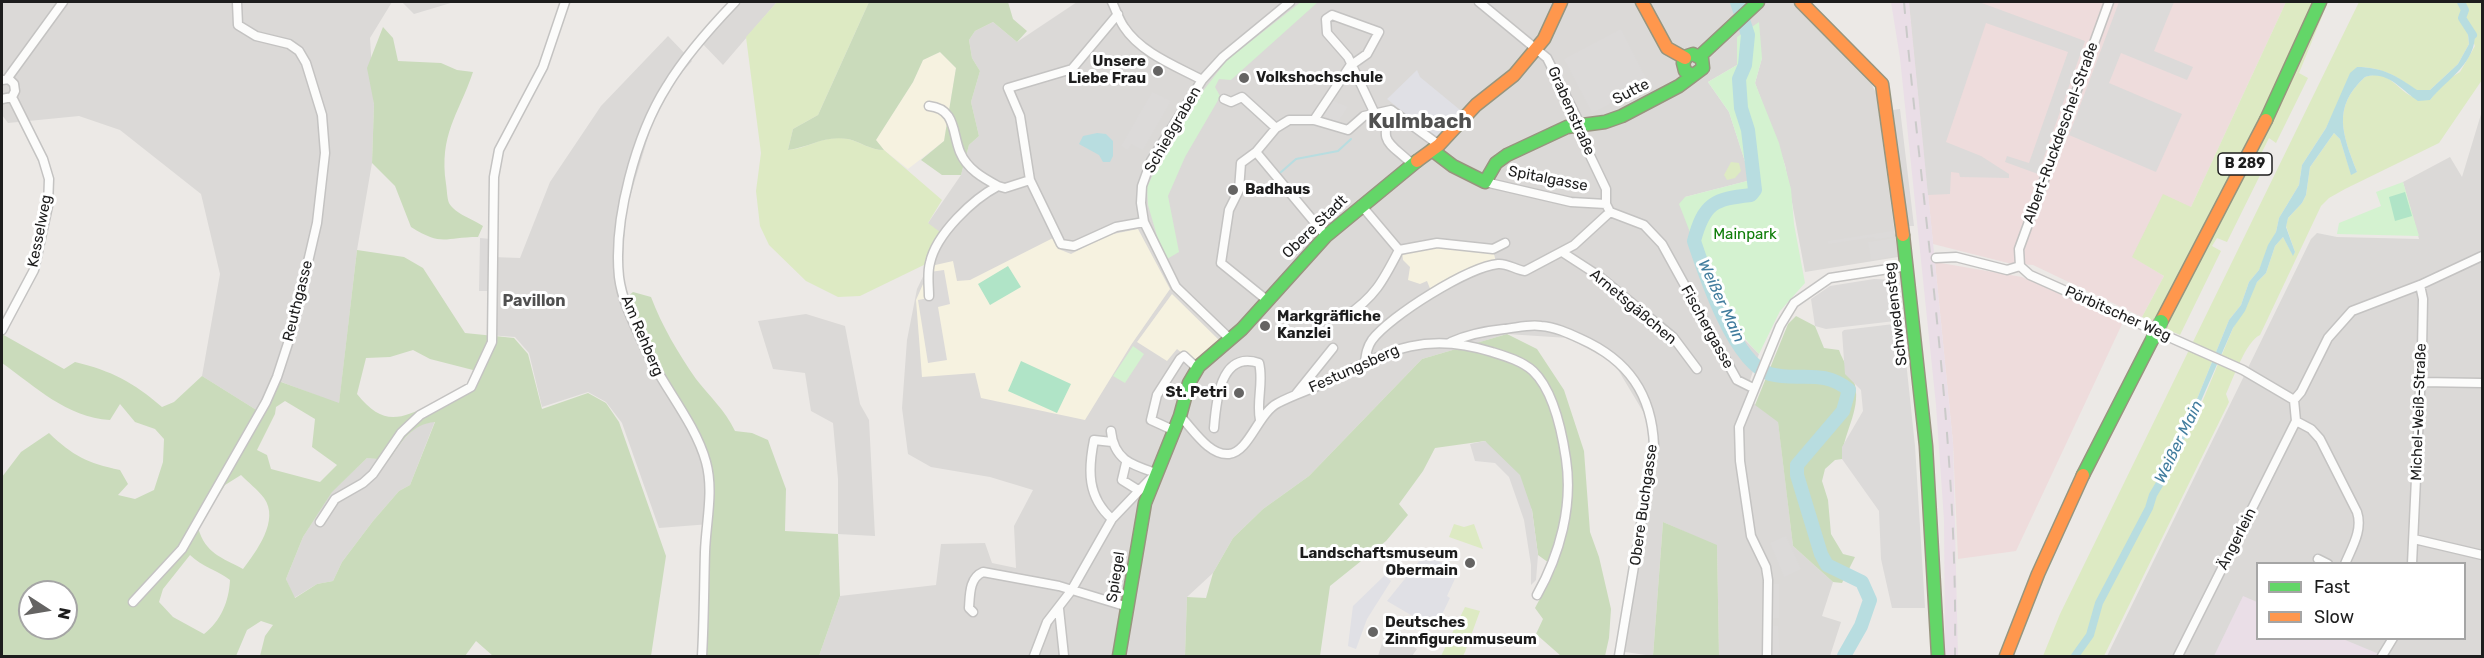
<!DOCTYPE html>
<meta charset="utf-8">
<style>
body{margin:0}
#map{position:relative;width:2484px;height:658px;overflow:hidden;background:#ece9e6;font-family:Rubik,sans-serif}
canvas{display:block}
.frame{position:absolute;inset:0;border:3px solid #1d1d1d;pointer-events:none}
.legend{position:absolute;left:2256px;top:562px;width:210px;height:78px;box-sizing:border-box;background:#fff;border:2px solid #a5a5a5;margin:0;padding:8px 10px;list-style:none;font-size:18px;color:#1d1d1d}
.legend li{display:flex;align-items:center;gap:12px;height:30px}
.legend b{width:30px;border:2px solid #a5a5a5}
.north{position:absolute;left:18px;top:580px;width:60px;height:60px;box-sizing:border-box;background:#fff;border:2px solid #a5a5a5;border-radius:50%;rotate:102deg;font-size:16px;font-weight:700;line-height:24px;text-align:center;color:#1d1d1d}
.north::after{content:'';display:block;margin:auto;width:21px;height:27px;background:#656463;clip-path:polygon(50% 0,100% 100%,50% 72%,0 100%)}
</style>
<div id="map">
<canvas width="2484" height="658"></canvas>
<div class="frame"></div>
<ul class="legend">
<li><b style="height:8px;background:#63d668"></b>Fast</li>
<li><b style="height:8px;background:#ff974d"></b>Slow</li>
</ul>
<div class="north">N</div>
</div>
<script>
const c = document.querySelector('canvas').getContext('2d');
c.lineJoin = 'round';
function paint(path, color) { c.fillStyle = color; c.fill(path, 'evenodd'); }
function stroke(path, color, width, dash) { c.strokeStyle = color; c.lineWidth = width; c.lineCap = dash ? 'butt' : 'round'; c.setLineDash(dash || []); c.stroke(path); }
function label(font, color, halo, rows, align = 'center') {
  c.font = font + ' Rubik,sans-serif'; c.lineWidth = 6; c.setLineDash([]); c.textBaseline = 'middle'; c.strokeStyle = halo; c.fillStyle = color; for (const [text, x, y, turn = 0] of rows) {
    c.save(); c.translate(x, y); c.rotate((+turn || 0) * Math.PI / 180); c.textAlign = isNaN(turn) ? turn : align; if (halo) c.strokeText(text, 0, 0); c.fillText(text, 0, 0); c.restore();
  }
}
const residential = new Path2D(`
 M2,2H392L370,38L374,104L372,163L357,250L339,404L271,378L269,393L258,411L202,376L220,274L201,194L120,130L79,116L8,123L2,115Z
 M402,2H454L414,14Z
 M733,2H777L723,65L699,40Z
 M1077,2H1793L1869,79L1876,93L1898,257L1805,272L1785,165L1755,83L1762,58L1737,65L1708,82L1729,112L1751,180L1685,197L1738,333L1759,354L1750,380L1752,402L1778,421L1793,546L1833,582L1822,616L1841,622L1830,656H1719L1717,546L1663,522L1653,656L1625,652L1657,435L1614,363L1568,338L1507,334L1422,359L1309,476L1263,509L1233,538L1213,573L1187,597L1185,656H819L840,596L936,585L941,544L985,543L992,563L1016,568L1014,526L1033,490L990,477L931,467L908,454L902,408L907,340L917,289L930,262L928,223L961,175L969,145L979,136L971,102L980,71L972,58L969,40L975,31L993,22L1017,42Z
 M668,36L692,61L674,82L652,124L626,210L622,278L631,308L709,457L710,524L659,528L622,423L606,402L588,392L542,407L529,353L515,337L488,335L492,257L520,258L550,182L601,106Z
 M2482,111V656H2107L2311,239L2317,233L2337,237L2419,239L2403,182L2450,157L2462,177ZM2258,564H2464V638H2258Z
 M806,314L845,326L860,404L869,420L875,536L838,534V479L833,423L811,411L805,373L773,369L758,321Z
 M435,421L410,485L399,491L373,521L342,562L333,581L317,584L294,598L286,579L303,537L332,491L367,458L389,459L404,439L418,425Z`);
const commercial = new Path2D(`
 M1909,2H2286L2191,207L2133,257L2164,276L2142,317L2033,265L2008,263L1933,244Z
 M1935,262L2022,277L2123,322L2016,551L1958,559L1953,443Z`);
const industrial = new Path2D(`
 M1891,2H1909L1953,443L1958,656H1945L1944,520L1936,405L1900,58Z
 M2243,596L2257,602L2258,638L2343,639L2379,654L2377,656H2214Z`);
const education = new Path2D(`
 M940,52L956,68L944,141L908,169L884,150L876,140L913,82L923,60Z
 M1138,229L1170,289L1131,345L1085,420L981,398L975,373L922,377L916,300L931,266L953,261L957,281L970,280L1053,238L1061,250L1071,254L1108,235Z
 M1440,245L1493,250L1496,262L1431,291L1427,281L1420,284L1408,280L1410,267L1403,260L1402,251Z
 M1172,294L1220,341L1196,365L1177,349L1167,361L1137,342Z`);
const grass = new Path2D(`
 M777,2H869L818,115L793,129L788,150C811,148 822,134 848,139C861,142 870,150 884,150L942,200L928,223L944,235L930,262L860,296L838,297L806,281L769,245L760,226L756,191L761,153L746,37Z
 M2286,2H2315L2274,95L2156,322L2142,317L2164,276L2132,257L2163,194L2191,207Z
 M2325,2H2328L2299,73L2308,78L2276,143L2269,138L2262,152L2270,155L2227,242L2217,238L2212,246L2221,251L2180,335L2166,329L2170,321L2168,319Z
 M2359,2H2482V80L2439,143L2345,189L2329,198L2321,206L2260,335C2246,341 2233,379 2226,394L2229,402L2104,656H2043L2060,614ZM2467,25L2475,46L2460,72L2445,81L2430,100C2424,99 2416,99 2411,96C2394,87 2389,69 2365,77C2331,108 2343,135 2357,172L2351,174L2340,139L2334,133L2310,167L2306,195L2302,203L2288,218L2286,226L2295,252L2293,255L2283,237L2275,246L2266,273L2257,282L2233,328L2198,412L2191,420L2184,438L2178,436L2183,421L2193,409L2229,320L2241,305L2249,282L2259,270L2276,232L2279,218L2299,185L2302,165L2326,128L2357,67C2382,67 2397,76 2417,91L2430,90L2458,64L2469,44Z
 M1731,162L1739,163L1741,171L1735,178L1727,180L1724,175Z
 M1454,524L1464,527L1474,524L1483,549L1449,537Z
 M1465,607L1480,611L1465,652L1463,656H1441Z`);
const forest = new Path2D(`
 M869,2H1008L1013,19L1027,31L1017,42L993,22L975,31L969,40L972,58L980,71L971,102L979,136L969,145L961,175H942L921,160L944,141L956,68L940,52L923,60L913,82L876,140L884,150C870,150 861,142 848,139C823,135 811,147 788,150L793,129L818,115Z
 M383,27L393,38L398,61L441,63L457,70L473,72C458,116 439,134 446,184C447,190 447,198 449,203C455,214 473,219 483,226L478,237C444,237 443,247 411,227L395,186L372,163L374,104L367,68Z
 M357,250L404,257L423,268L465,333L514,338L528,354L542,409L588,393L606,403L619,422L666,556L651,656H493L476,641L465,656H260L265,636L273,625L261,621L247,630L236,656H2V477L21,452L49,433C73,456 87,463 120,470L128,484L118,495L135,499L154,490L163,462L164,439L155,429L135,422L120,404L110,420C66,417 36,387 2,363V334L64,369L75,362C112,371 133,382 162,407L174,402L202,376L258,411L269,393L270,378L339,403ZM413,350L430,359L473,370L469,384C456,392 443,398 431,404C398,421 382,425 357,394L366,358L390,357ZM285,401L315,419L312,447L337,465L320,482L271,469L267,455L257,450L275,414L276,407ZM435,422L410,485L399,491L373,521L342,562L333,581L317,584L295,598L286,579L303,537L332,492L367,458L389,460C402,441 412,424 435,422ZM241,475C248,482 258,490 264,498C280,520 256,552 243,569C221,557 206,554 198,528L225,485ZM190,555C202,567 217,570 230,580C229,601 221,621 204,634L173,617L159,602L163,589ZM30,592H66V628H30Z
 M633,292L651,297C662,326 678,353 696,379C710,397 725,410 735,431L752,433L768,440L786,489L785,531L838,534L840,596L819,656H702L706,461L661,380L626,298Z
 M1796,316L1815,326L1824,348L1839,350C1843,362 1852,373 1855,385C1861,411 1842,435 1842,459L1835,460L1825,469L1822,481L1828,500L1831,534L1843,554L1855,557L1842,583L1833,582L1793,546L1778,422L1755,405L1788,324Z
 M1507,334L1537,349L1564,390L1584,451L1590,532L1599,557L1611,609L1609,638L1605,656H1561L1536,634L1543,619L1535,608L1556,568L1538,555L1532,510L1485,441L1435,448L1423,471L1399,504L1408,515L1386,541L1330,586L1320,656H1185L1187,597L1206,598L1213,573L1233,538L1263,509L1309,476L1422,359Z
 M1663,522L1717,545L1719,656H1653Z`);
const park = new Path2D(`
 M1301,2H1318L1231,80L1219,79L1215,87L1220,96L1217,102L1185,157L1168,196L1179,252L1167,259L1157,236L1148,205L1147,187L1171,138L1189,109L1227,60Z
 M1759,22L1762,58L1755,83L1779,143L1791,189L1794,224L1805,283L1780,311L1759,354C1718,313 1700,257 1679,204L1685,197L1751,180L1729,112L1708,82L1737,65V37Z
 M2403,182L2419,236L2337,234L2339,223L2381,206L2376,192Z
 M1133,346L1144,354L1125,383L1113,376Z`);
const pitch = new Path2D(`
 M2405,192L2412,216L2395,221L2389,197Z
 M1008,266L1021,287L990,305L978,284Z
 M1021,361L1071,384L1057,413L1008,391Z`);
const parking = new Path2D(`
 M1909,2H1979L2085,41L2038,174L2005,162L2007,156L2029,163L2068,52L1986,23L1946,142L1981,156L2009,174V178L1960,177L1959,173L1951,172L1950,194L1928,195Z
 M2119,2H2174L2154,51L2193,67L2187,80L2121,53L2109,83L2182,114L2156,172L2069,135Z
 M1621,29L1649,84L1592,113L1564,59Z
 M1152,92L1171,101L1143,150L1131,144L1128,150L1121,146Z
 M1329,99L1348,107L1338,122L1319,114Z
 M1900,109L1914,226H1906L1893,110Z
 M1892,231L1893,237L1875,239L1874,237L1828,244V241Z
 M480,238L491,239L490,291H479Z
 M1894,238L1897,256L1871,260L1868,242Z
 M944,270L950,304L938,307L947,360L928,363L918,300L934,297L930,272Z
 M1874,279L1899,280L1904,320L1826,329L1815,326L1811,299L1830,286Z
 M1902,323L1915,446L1925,608H1892L1881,559L1879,511L1842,459V447L1863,411L1861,390L1845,374L1842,332L1844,330Z
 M1485,441L1520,475L1532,510L1538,555L1536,580L1531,585V565L1524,520L1509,477L1495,463L1475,461L1470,444Z
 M1786,536L1801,569L1784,577L1770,543Z
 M1771,584H1779V618H1772Z
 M1771,626H1778L1780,656H1773Z
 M1386,631L1417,649L1412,656H1378Z`);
const plaza = new Path2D(`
 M1417,70L1420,77L1465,114L1439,141L1387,99Z
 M1424,555L1459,570L1447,596L1450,598L1435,629L1387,601Z
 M1385,575L1391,581L1367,619L1356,649L1348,646L1353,606Z`);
const water = new Path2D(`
 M2467,24L2475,32C2476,64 2448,78 2430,100L2418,101C2401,90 2388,70 2365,77C2331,108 2343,135 2357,172L2351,175L2340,139L2334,133L2310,167L2306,195L2302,203L2288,218L2286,227L2295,252L2293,256L2283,237L2275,246L2266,273L2257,282L2245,311L2233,328L2183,442L2178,436L2183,421L2193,409L2229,320L2241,305L2249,282L2259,270L2268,245L2276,232L2279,218L2299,185L2302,165L2326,128L2350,73L2357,67C2382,67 2397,76 2417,90H2430L2458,64L2469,44Z
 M1097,133L1106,134L1113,141V156L1110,162H1103L1099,155L1079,144L1083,136Z`);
const stream = new Path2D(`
 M1280,173L1296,159L1338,151L1351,139`);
const canal = new Path2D(`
 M2461,2L2465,10L2462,18L2473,35
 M2075,656L2090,635L2099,603L2149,508L2153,495L2166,473L2171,455L2184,430`);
const river = new Path2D(`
 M1737,2L1748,35L1745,65L1739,79L1741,108L1748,130L1755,190L1751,195C1714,199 1704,203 1694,241C1705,274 1734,363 1770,374C1799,382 1822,368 1849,390L1843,411L1797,465V475L1821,554L1827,565L1862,582L1870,600L1861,626L1844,656`);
const street = new Path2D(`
 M1112,2C1116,10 1119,20 1124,27C1141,53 1176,66 1202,80
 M1479,2L1547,58L1577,118L1584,143L1606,189V204L1610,212
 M2109,2L2019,249L2020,266L2030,275L2243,370L2294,400
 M1118,14L1072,69L1008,88L1020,116L1030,180L1061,244L1074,246L1116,227L1144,222
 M7,79L63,2
 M2,80L9,79L14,84L15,91L12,97L43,159L49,179L48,206L34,270L2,330
 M2,99L12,97
 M1224,99L1231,102L1242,97L1276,128
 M929,106C956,109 952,132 960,152C967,169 983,178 998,186
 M1391,110C1379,144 1388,141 1412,164
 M1314,120L1350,66L1367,54L1379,32L1332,15L1326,19L1327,33L1348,57L1375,114
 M1256,152L1326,236
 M1485,182L1571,202L1606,204
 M1361,205L1399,250
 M1610,212L1644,225L1662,244L1737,380L1753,388
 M1399,250L1437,243L1493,249L1505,243
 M1562,252L1599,276L1673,337L1697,369
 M1936,258L1956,257L2007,270L2020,266
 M929,296C929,286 927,273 930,263C936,234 973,199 998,186L1005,188L1030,180
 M1268,301L1221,263L1229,210L1239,190L1241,163L1256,152L1276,128L1289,120H1314L1348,130L1364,116L1391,110L1439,145
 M1345,317C1375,297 1383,281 1399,250
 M1230,339L1176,287L1144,222L1141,203L1142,186L1151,161L1202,80L1223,57L1290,2
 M1451,342C1469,334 1484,331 1504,329C1516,328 1529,324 1541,326C1555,327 1568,333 1581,339C1628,360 1652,394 1654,446L1619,656
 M1365,362C1366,354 1367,347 1372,340C1390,316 1468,267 1498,264C1507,263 1516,270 1525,271L1574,245L1610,212
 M2421,382L2482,383
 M1296,394L1333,348
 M1180,416C1193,429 1209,456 1229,454C1249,452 1258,413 1278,403C1291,396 1306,391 1320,385C1383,354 1420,329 1492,352C1505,356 1522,361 1533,371C1554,391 1562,432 1566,459C1573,506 1560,554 1537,595
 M2296,421L2311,429L2320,439L2357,512C2363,530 2352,547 2345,564
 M1214,428C1216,402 1220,350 1259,363C1264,382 1256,401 1260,420
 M1175,431L1151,420L1157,395L1180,359L1184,356L1197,368
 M1112,442L1094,440C1088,470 1087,497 1112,519
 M1126,463L1122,480L1138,490
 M320,522L335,499L363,483L373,474L401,433L420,415L471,387L492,342L494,177L499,150L543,67L565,2
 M2414,539L2482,555
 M2318,559L2328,564
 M2412,564L2422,350L2423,299L2420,285
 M133,602L182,549L266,402L277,377L292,331L317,223L325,153L322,115L306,63L299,51L289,44L256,36L238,25L237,2
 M1059,609L1064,656
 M973,612L969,608C970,595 969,578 983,572L1059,586L1128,607
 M702,656C704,622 704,587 705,552C706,522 714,491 706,462C695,422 661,384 644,346C634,324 622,301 619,277C613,220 636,135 667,86C685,56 711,27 735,2
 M1034,656L1047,622L1071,591L1112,519L1156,473C1132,465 1114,460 1111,431
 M1767,656L1768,580L1766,567L1751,536L1740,461L1739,427L1780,326L1794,303L1830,278L1908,266
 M2178,656L2296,421L2294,400L2301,392L2328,338L2352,311L2420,285L2482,256
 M2382,656L2393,638`);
const fast = new Path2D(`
 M1700,56L1758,2
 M2266,120L2320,2
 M1432,150L1453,166L1485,182L1496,163L1507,155L1567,127L1605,122L1622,116L1679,86L1703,68L1702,59L1693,54L1687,56L1683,63L1685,71L1692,75
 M1903,235L1926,446L1938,656
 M2083,475L2153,338
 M1119,656L1145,503L1180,416L1189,383L1199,366L1242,329L1326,236L1417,161`);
const slow = new Path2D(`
 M1642,2L1667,48L1685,58
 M1801,2L1882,84L1903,235
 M1417,161L1439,145L1476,105L1514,75L1544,39L1561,2
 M2161,322L2266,120
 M2006,656L2038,574L2083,475`);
const rail = new Path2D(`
 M1904,2C1923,220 1958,437 1955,656`);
const fastBridge = new Path2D(`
 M2153,338L2161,322`);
const markers = [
 [1158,71,6,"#656463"],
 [1244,78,6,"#656463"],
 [1233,190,6,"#656463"],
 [1265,326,6,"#656463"],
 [1239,393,6,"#656463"],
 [1470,563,6,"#656463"],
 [1373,632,6,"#656463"]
];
const shields = [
 [2245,164,54]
];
const shieldNames = [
 ["B 289",2245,164]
];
const poiNames = [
 ["Unsere",1146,62,"right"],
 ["Liebe Frau",1146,79,"right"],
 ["Volkshochschule",1256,78],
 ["Badhaus",1245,190],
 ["Markgräfliche",1277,317],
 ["Kanzlei",1277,334],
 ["St. Petri",1227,393,"right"],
 ["Landschaftsmuseum",1458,554,"right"],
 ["Obermain",1458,571,"right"],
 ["Deutsches",1385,623],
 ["Zinnfigurenmuseum",1385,640]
];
const streetNames = [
 ["Sutte",1631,92,-27],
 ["Grabenstraße",1571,111,66],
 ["Schießgraben",1173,130,-60],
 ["Albert-Ruckdeschel-Straße",2061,133,-70],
 ["Spitalgasse",1548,179,11],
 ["Obere Stadt",1315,227,-44],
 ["Kesselweg",40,231,-79],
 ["Reuthgasse",298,301,-76],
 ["Arnetsgäßchen",1633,307,40],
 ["Schwedensteg",1896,314,-97],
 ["Pörbitscher Weg",2118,314,24],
 ["Fischergasse",1707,327,61],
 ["Am Rehberg",642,336,67],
 ["Festungsberg",1354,369,-24],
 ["Michel-Weiß-Straße",2419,412,-88],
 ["Obere Buchgasse",1644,505,-82],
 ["Ängerlein",2237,539,-63],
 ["Spiegel",1116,577,-81]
];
const parkNames = [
 ["Mainpark",1745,235]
];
const neighbourhoodNames = [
 ["Pavillon",534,301]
];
const waterNames = [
 ["Weißer Main",1721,301,65],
 ["Weißer Main",2179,442,-64]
];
const districtNames = [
 ["Kulmbach",1420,122]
];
paint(residential, '#dbd9d7');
paint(commercial, '#eedcdc');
paint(industrial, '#eadee7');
paint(education, '#f6f2e0');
paint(grass, '#ddeac3');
paint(forest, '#cadbbb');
paint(park, '#d4f2d0');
paint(pitch, '#b0e4c7');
paint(parking, '#dcdad9');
paint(plaza, '#e0e0e5');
paint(water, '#b8dde0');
stroke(stream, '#b8dde0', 2);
stroke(canal, '#b8dde0', 8);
stroke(river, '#b8dde0', 14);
stroke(street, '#c4c3c2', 11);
stroke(fast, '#97957e', 15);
stroke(slow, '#97957e', 15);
stroke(street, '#fcfcfb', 8);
stroke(fast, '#63d668', 12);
stroke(slow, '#ff974d', 12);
stroke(rail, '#cacac9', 2, [12, 12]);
stroke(fastBridge, '#c29cac', 16, []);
stroke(fastBridge, '#63d668', 14);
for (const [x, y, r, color] of markers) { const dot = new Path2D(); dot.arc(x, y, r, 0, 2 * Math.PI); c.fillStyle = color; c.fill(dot); stroke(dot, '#fff', 2); }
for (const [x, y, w] of shields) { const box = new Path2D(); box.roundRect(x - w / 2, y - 11, w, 22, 4.5); c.fillStyle = '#fff'; c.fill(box); stroke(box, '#1d1d1d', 1.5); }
label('bold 14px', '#1d1d1d', null, shieldNames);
label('bold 15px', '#1d1d1d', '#fff', poiNames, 'left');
label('15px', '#1d1d1d', '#fff', streetNames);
label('15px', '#0f7d09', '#fff', parkNames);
label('bold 16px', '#505050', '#fff', neighbourhoodNames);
label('italic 16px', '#427d9e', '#fff', waterNames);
label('bold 21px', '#505050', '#fff', districtNames);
</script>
